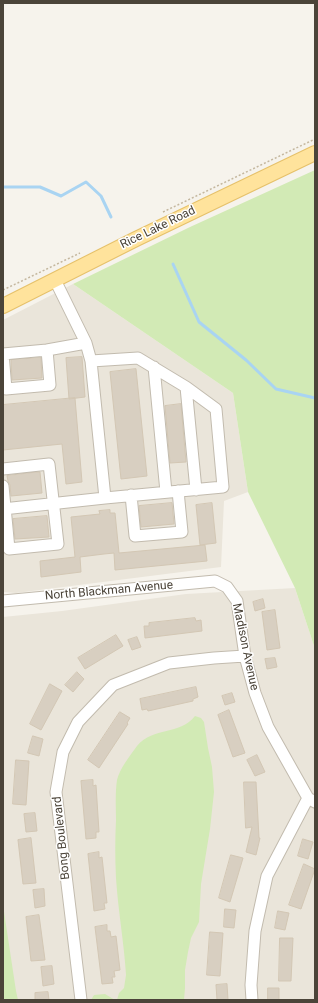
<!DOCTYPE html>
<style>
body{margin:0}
#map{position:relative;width:318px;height:1003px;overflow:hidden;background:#f6f3ec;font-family:Roboto,sans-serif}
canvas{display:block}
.frame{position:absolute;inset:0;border:4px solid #4b4439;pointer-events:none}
</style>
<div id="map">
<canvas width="318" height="1003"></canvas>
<div class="frame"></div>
</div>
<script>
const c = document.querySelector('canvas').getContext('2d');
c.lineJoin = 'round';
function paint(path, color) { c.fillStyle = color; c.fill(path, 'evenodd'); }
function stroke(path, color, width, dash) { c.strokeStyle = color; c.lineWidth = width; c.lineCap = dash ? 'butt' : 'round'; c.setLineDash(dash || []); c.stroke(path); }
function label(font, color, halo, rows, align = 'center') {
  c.font = font + ' Roboto,sans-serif'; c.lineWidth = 3; c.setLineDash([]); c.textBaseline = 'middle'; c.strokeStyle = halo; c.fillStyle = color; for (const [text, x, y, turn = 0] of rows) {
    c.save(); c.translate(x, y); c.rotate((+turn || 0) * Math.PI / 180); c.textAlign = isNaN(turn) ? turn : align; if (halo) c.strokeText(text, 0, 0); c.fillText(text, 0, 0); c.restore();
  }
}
const residential = new Path2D(`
 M73,284L233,393L248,492L224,501L221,567L16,593L3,592V320Z
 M295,588L315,649V1000H3V617L62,611L186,594Z`);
const green = new Path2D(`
 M315,170V649L295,588L248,492L233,393L73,284L190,227Z
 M195,716L201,718L204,722L208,748L212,767L214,792L210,829L201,884L199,922L191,938L188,952L185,970V988L184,1000H117L119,993L124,988L126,975C124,943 118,910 116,878C115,859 115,839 116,820C116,807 115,793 117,780C120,768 130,756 137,746C154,726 179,736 195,716Z
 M3,905L16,991L18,1000H3Z
 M105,994L115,1000H91L94,995Z`);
const stream = new Path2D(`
 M3,187H40L61,196L86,182L101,196L111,217
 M173,264L199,322L246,360L276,389L315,398`);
const building = new Path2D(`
 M82,357L85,397L69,399L66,358Z
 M41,358L42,378L12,380L11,360Z
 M136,369L147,476L121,479L110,372Z
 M75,398L82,482L66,484L62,444L3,450V405Z
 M181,404L186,462L170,463L165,406Z
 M36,472H40L42,493L11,496L10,485L8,481L7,476Z
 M172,503L174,524L141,527L139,506Z
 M212,503L216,543L200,545L196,505Z
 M110,510V513H115L119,553L205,545L207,561L115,570L114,553L104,554L80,557L81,572L41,577L40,561L75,557L71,517L100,514L99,511Z
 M47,516L49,537L15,539L13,519Z
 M263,599L265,608L255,611L253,602Z
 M275,610L280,648L267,650L262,612Z
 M195,618L196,621L201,620L202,631L145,638L144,626H149V623Z
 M116,635L123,646L85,669L78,658Z
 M137,637L141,647L132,650L128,640Z
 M275,658L277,667L267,669L265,659Z
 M77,672L84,679L73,692L65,685Z
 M50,684L62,691L41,730L30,724Z
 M196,687L198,697L193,699V701L148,711L147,709L142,710L140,699Z
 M232,693L235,702L225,705L222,696Z
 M229,710L245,753L233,757L218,715Z
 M120,712L130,718L127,723L128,724L99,768L88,760Z
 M33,736L43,739L39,756L28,753Z
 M257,755L265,772L255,776L247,760Z
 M16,760L29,761L26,805L13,804Z
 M93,780V786L96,785L99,832H96V838L86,839L81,781Z
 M244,782H256L259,838H260L256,855L246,852L252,827L246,828Z
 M35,813L37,831L26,832L24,814Z
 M31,838L36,883L23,884L18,840Z
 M303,839L313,842L308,859L298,856Z
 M99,852V858L102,857L107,903H104L105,909L94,911L88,854Z
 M231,855L243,858L230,902L219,898Z
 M304,864L315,869L301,909L289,905Z
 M44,889L45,906L35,908L33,890Z
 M225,909L236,910L234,928L224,927Z
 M278,911L289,913L285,930L275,928Z
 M39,915L45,960L31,961L26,917Z
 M107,925V931H110L111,937L116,936L120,970L114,971L115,977H112L113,983L102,984L95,927Z
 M210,932L223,933L220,976L207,975Z
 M280,938H293L291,981H279Z
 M52,966L54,984L43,986L41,967Z
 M227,984L228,1000H217L216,985Z
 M268,988H279V1000H268Z
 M48,992L49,1000H35V993Z`);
const path = new Path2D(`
 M163,212L315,139
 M3,290L80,253`);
const minor = new Path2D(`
 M55,280L86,343L91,361L105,498L223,487L216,409L186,387L138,358L91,361
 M47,350L3,354L6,389L50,385L47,350L86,343
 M154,367L166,492
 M186,387L196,490
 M3,469L49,464L58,544L9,549L3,486
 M131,495L135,536L182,532L178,491
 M3,509L105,498
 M3,601L215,581L227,587L237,601L245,656L255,693L268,727L308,798L315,802
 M81,1000L56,792L63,752L78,722L113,685L169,663L214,658L245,656
 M252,1000L251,985L255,931L267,876L308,798`);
const major = new Path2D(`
 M3,306L136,239L315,153`);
const streetNames = [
 ["Rice Lake Road",158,228,-26],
 ["North Blackman Avenue",109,591,-5],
 ["Madison Avenue",245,647,78],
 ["Bong Boulevard",62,838,-96]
];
paint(residential, '#eae5da');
paint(green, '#d2eab5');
stroke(stream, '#a9d4f2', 3);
paint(building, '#d8cfc1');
stroke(building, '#d3c7b4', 1);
stroke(minor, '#c2bbae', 13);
stroke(major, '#e6c16a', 16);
stroke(path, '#c4b79f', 1.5, [2, 2]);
stroke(minor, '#fff', 11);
stroke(major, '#ffe39c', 14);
label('12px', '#4b4439', '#fff', streetNames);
</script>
